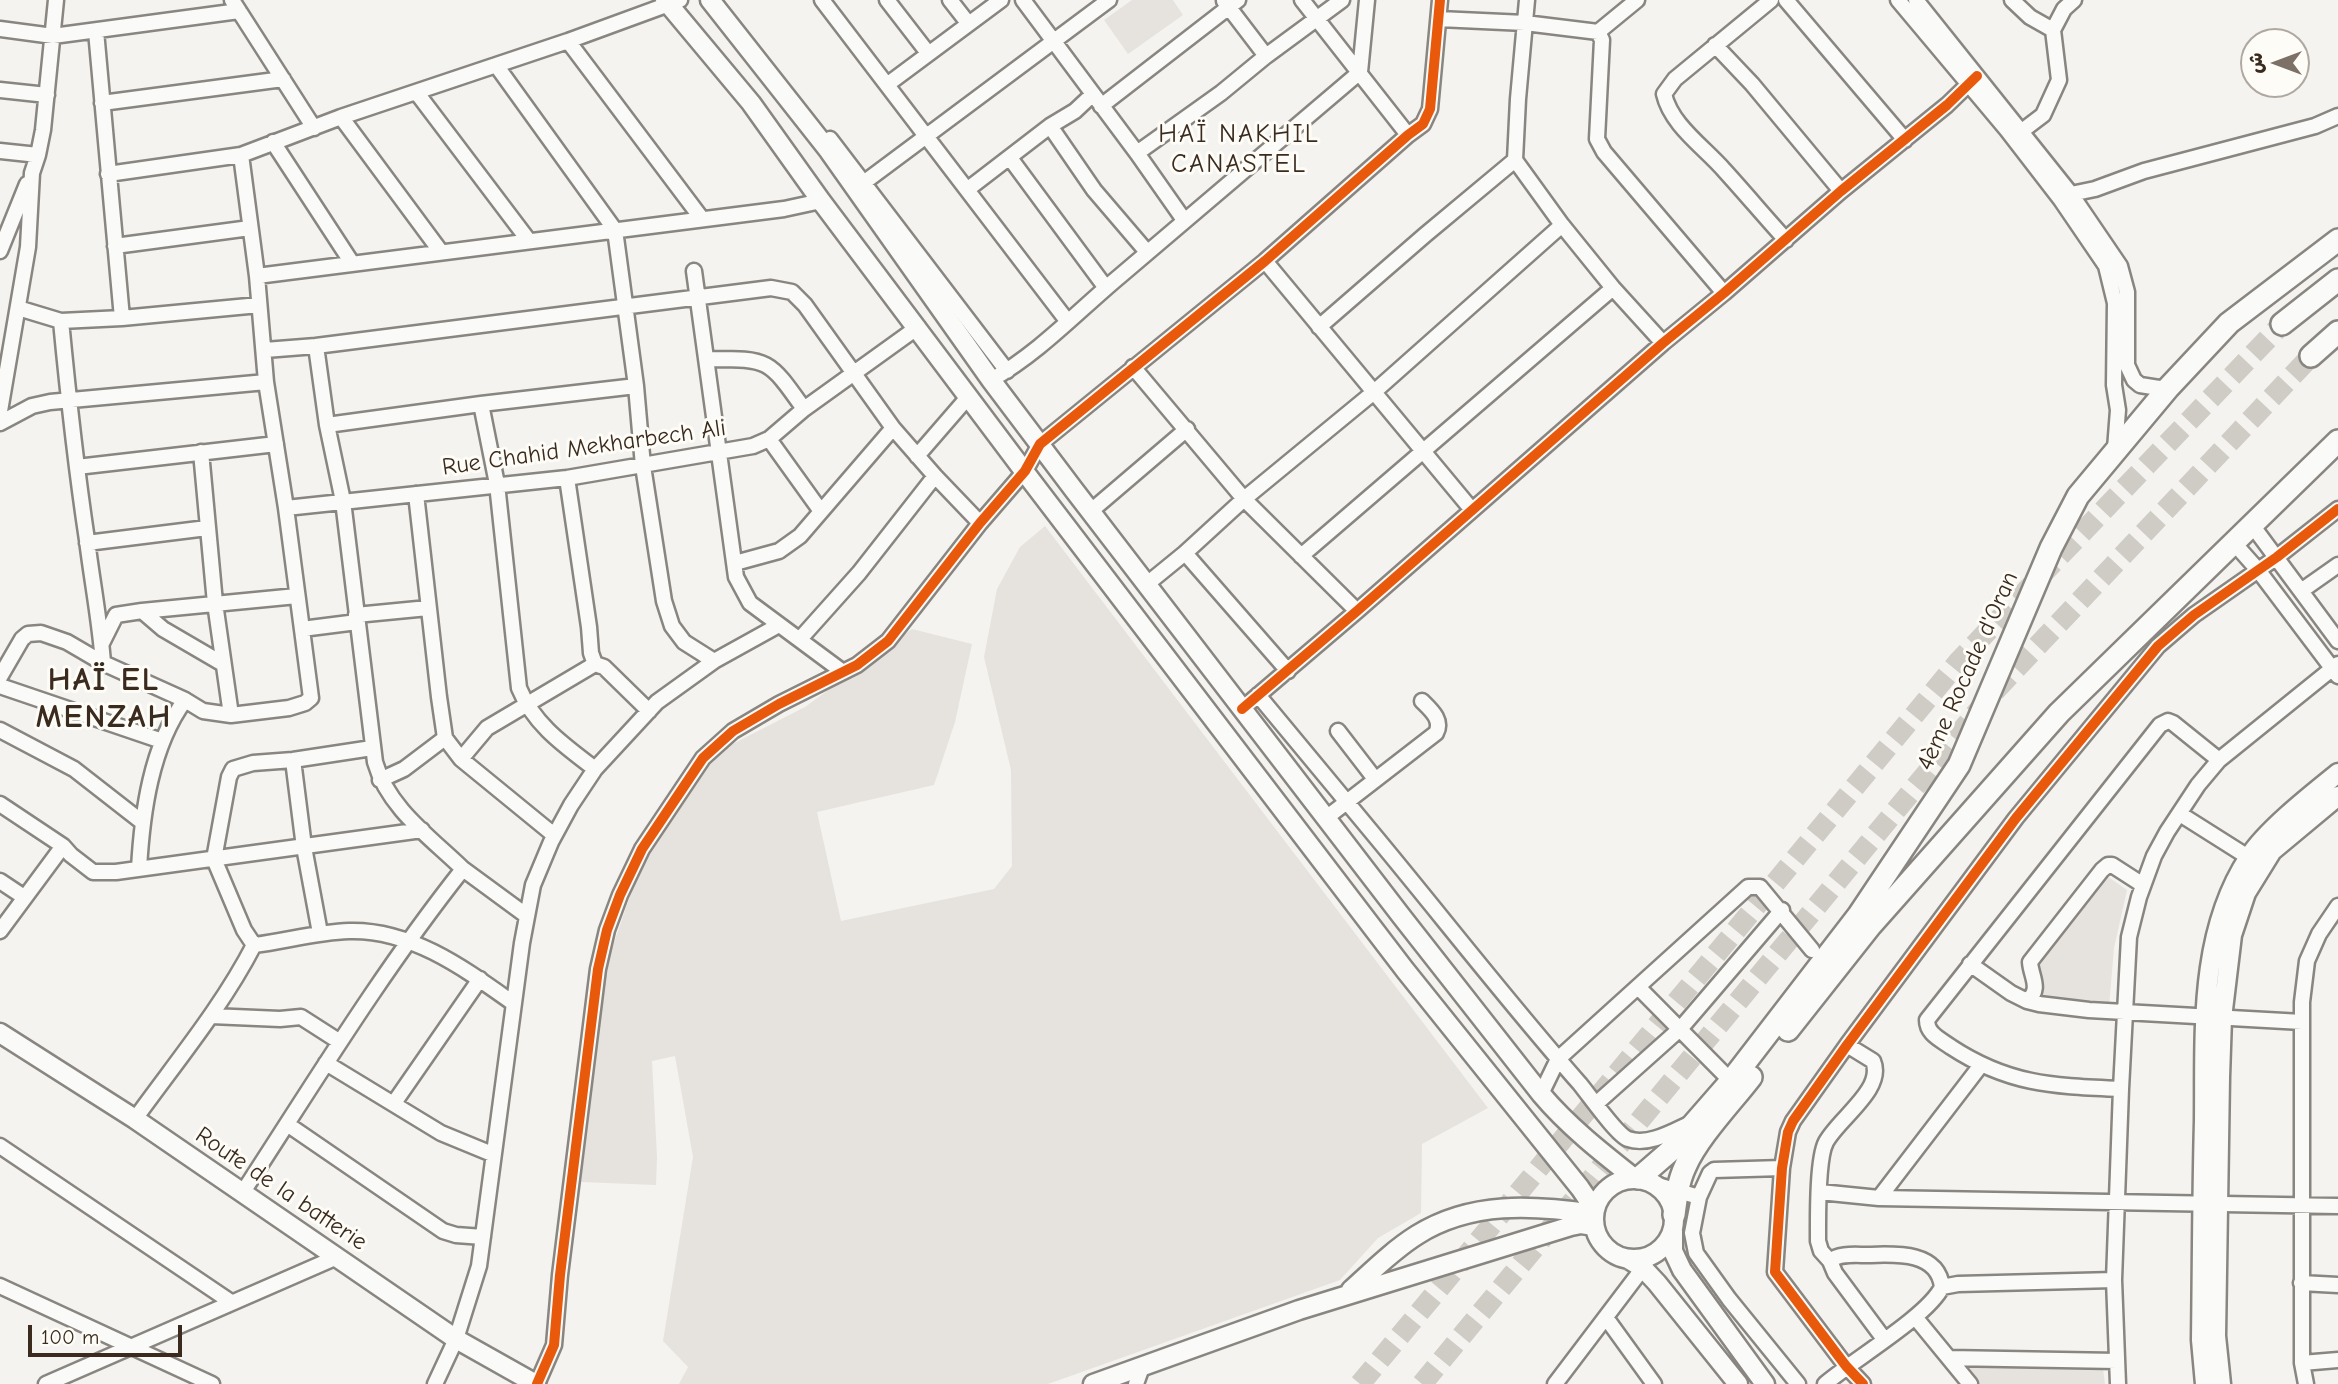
<!DOCTYPE html>
<meta charset="utf-8">
<style>
body{margin:0}
#map{position:relative;width:2338px;height:1384px;overflow:hidden;background:#f4f3ef;font-family:"Comic Neue","Playpen Sans Arabic",sans-serif}
canvas{display:block}
.north{position:absolute;left:2240px;top:28px;width:70px;height:70px;box-sizing:border-box;background:#fdfcf7;border:2px solid #afa8a0;border-radius:50%;rotate:270deg;font-size:19px;font-weight:700;line-height:28px;text-align:center;color:#3b2a1e}
.north::after{content:'';display:block;margin:auto;width:24px;height:32px;background:#7c7067;clip-path:polygon(50% 0,100% 100%,50% 72%,0 100%)}
.scale{position:absolute;left:28px;top:1325px;width:154px;height:32px;box-sizing:border-box;border:4px solid #3b2a1e;border-top:0;padding-left:9px;font-size:21px;line-height:24px;white-space:nowrap;color:#3b2a1e;-webkit-text-stroke:5px #fdfcf7;paint-order:stroke}
</style>
<div id="map">
<canvas width="2338" height="1384"></canvas>
<div class="north">ش</div>
<div class="scale">100 m</div>
</div>
<script>
const c = document.querySelector('canvas').getContext('2d');
c.lineJoin = 'round';
function paint(path, color) { c.fillStyle = color; c.fill(path, 'evenodd'); }
function stroke(path, color, width, dash) { c.strokeStyle = color; c.lineWidth = width; c.lineCap = dash ? 'butt' : 'round'; c.setLineDash(dash || []); c.stroke(path); }
function label(font, color, halo, rows, align = 'center') {
  c.font = font + ' "Comic Neue",sans-serif'; c.lineWidth = 6; c.setLineDash([]); c.textBaseline = 'middle'; c.strokeStyle = halo; c.fillStyle = color; for (const [text, x, y, turn = 0] of rows) {
    c.save(); c.translate(x, y); c.rotate((+turn || 0) * Math.PI / 180); c.textAlign = isNaN(turn) ? turn : align; if (halo) c.strokeText(text, 0, 0); c.fillText(text, 0, 0); c.restore();
  }
}
const built = new Path2D(`
 M1132,0H1173L1183,15L1128,54L1104,20Z
 M1045,526L1488,1108L1422,1144L1421,1213L1378,1238L1340,1280L1048,1384H679L688,1367L663,1341L693,1157L675,1056L652,1061L657,1157L656,1185L581,1182L606,966L641,864L717,752L805,707L912,629L972,644L955,722L934,785L817,812L841,921L994,889L1012,866L1011,770L984,657L997,589L1020,547Z
 M2104,874L2127,890L2114,948L2109,1007L2045,1000L2032,996L2029,970Z
 M1958,1363L2103,1368L2105,1384H1977Z`);
const highwayTunnel = new Path2D(`
 M1360,1384L1959,661L2282,324
 M1422,1384L1992,694L2311,356`);
const minor = new Path2D(`
 M232,0L314,128
 M822,0L1068,322
 M887,0L928,53
 M950,0L968,23
 M1023,0L1137,153L1184,220
 M1302,0L1408,135
 M1527,0L1518,99L1515,160L1562,225L1613,288L1663,343
 M1637,0L1598,32L1602,40L1597,139L1604,152L1724,293
 M1771,0L1675,79L1664,94C1671,125 1704,147 1724,170C1745,193 1765,217 1786,240
 M1786,0L1905,140
 M1898,0L2007,130L2061,200L2106,266L2115,303L2114,385L2118,410L2115,449
 M1916,0L2071,194L2120,266L2127,292V365L2134,380L2140,385L2159,388L2169,387
 M2012,0L2030,17L2053,30
 M1224,1L1266,56
 M1439,19L1525,23L1598,32
 M0,29L53,36L239,11
 M96,31L122,318
 M568,41L702,219
 M1715,45L1752,84L1841,191
 M496,65L615,230L636,386L643,466L664,601L672,626L684,642L714,661
 M888,84L1001,0
 M0,90L47,95
 M417,93L529,241
 M102,103L283,79
 M1101,106L1238,0
 M341,117L441,252
 M1050,126L1094,190L1147,252
 M2014,137L2043,115L2059,80L2053,30L2064,9L2074,0
 M830,139L1007,371
 M273,142L352,263
 M0,151L38,155
 M1137,153L1221,93L1266,56L1342,0
 M1010,158L1106,288
 M108,174L241,155L341,117L568,41L680,0
 M858,187L1109,0
 M968,189L1050,126L1075,111L1092,95
 M2071,194L2095,189L2144,171L2315,126L2338,116
 M115,246L250,228
 M0,251L27,184
 M1265,261L1472,510
 M694,271L736,577L750,603L843,672
 M257,276L784,209L821,201
 M18,308L61,321L122,318L259,305
 M61,321C68,394 76,467 87,540C92,581 100,621 103,663
 M1319,327L1425,235L1515,160
 M265,350L316,346L771,288L792,292L805,305L893,428L935,476L980,523
 M707,359C769,359 768,358 804,409
 M1133,367L1244,499L1357,611
 M991,380C1039,353 1078,311 1120,276C1200,208 1280,140 1360,72L1367,0
 M481,404L497,484L519,688C534,725 565,746 595,769
 M0,411L28,247L32,173L38,155L43,130L56,0
 M0,423L32,406L50,402L266,382
 M327,425L481,404L636,386
 M769,439L820,510
 M201,452L215,603L231,715
 M917,456L969,396
 M77,467L276,444
 M567,478L589,627L591,653L595,664L604,667L649,711
 M416,494L439,697L445,738L461,759L554,835
 M286,508L567,478L753,446L769,439L804,409L918,327
 M1091,511L1187,429
 M2252,525L2338,641
 M87,543L207,528
 M2234,543L2258,570L2338,676
 M1185,553L1288,671
 M1301,556L1613,288
 M735,563L779,551L800,536L893,428
 M1147,584L1185,553L1244,499L1374,392L1562,225
 M2301,591L2338,565
 M142,611L163,629L223,664
 M356,615L428,608
 M302,629L357,622
 M800,639L859,573L935,476
 M102,643L116,615L142,611L297,596
 M0,677L22,639L28,634L41,633L67,642L103,663L185,700L203,711L231,715L289,708L305,703L311,698L286,508L266,382L257,276L241,155
 M0,686L162,741
 M1258,695C1295,740 1333,785 1370,830C1440,914 1507,1001 1580,1084C1589,1095 1617,1135 1628,1139C1648,1146 1672,1132 1689,1124
 M1242,709L1357,611L1663,343L1724,293L1841,191L1947,105L1977,76
 M0,730L74,769L142,822
 M1338,731L1375,779
 M372,748L293,760L253,763L233,769L229,777L214,859L244,930L254,945C286,941 317,932 349,931C411,929 465,969 513,1003
 M461,759L487,728L595,664
 M293,760L304,847L320,933
 M380,780L404,769L445,738
 M0,804L63,846L71,855L93,872H116L422,830
 M2180,814L2248,857
 M1326,818L1436,733C1443,720 1431,710 1422,701
 M139,869C142,813 151,746 185,700
 M463,869L527,916
 M0,881L24,897
 M0,931L63,846
 M1970,964L2011,993L2027,1001L2039,1004L2089,1010L2302,1022
 M1639,988L1731,1081
 M2027,1001C2042,989 2031,977 2030,962L2102,870L2108,865H2112L2143,885
 M211,1016L280,1019L301,1017L340,1042
 M326,1063L441,1133L492,1154
 M2121,1089C2053,1086 2009,1085 1951,1047C1940,1039 1927,1034 1927,1020L2160,725L2168,721L2173,723L2219,760
 M1541,1094L1558,1059L1748,887H1760L1812,950
 M394,1103L480,979
 M1597,1103L1681,1028L1782,910
 M135,1119C176,1062 222,1007 254,945
 M287,1124L443,1231L456,1235L483,1237
 M0,1146L231,1302
 M1654,1184L1699,1197L1692,1233L1696,1253L1729,1299L1798,1384
 M243,1192C314,1083 382,971 463,869C430,837 388,808 375,762L343,501L327,425L316,346
 M1820,1192L1879,1198L2338,1206
 M1699,1197L1710,1173L1714,1170L1782,1168
 M1879,1198L1981,1065
 M1830,1261L1821,1251L1818,1241C1818,1219 1817,1159 1826,1142C1839,1118 1885,1089 1873,1061L1847,1045
 M2301,1283L2338,1285
 M0,1286L212,1384
 M1915,1317L1970,1384
 M1607,1319L1654,1384
 M1884,1339L1835,1273L1830,1261C1839,1253 1855,1255 1868,1255C1895,1254 1938,1251 1942,1287
 M1949,1358L2117,1361
 M2302,1363L2338,1360
 M46,1384L337,1257
 M435,1384L456,1339L479,1266L522,943L533,885L551,842L571,805L595,769L657,702L714,661L779,625
 M537,1384L554,1345L560,1275L598,969L607,930L620,895L642,849L703,758L733,731L779,704L857,665L888,641L980,523L1025,471L1040,444L1265,261L1408,135L1423,124L1430,109L1440,0
 M1136,1384L1142,1367
 M1555,1384L1643,1268
 M1825,1384C1853,1360 1928,1316 1942,1287L1958,1284L2114,1280
 M1863,1384L1846,1366L1775,1272L1782,1168L1788,1132L1793,1121L1847,1045L2016,818L2158,646L2194,615L2277,557L2338,509
 M2118,1384L2114,1280L2121,1089L2129,937L2139,897L2154,856L2167,832L2198,785L2219,760L2338,664
 M2306,1384L2302,1363V1002L2307,961L2319,934L2338,906`);
const major = new Path2D(`
 M665,0L751,103L821,201L1033,483L1405,970L1580,1188L1595,1210
 M710,0L829,151L991,380L1074,490L1402,917L1541,1094C1568,1126 1601,1152 1634,1178
 M0,1033L135,1119L456,1339L536,1384
 M1594 1219a40 40 0 1 1 80 0a40 40 0 1 1-80 0Z
 M1673,1231V1251L1682,1270L1765,1384
 M1628,1259L1643,1268L1657,1283L1738,1384
 M1351,1290C1372,1271 1393,1250 1417,1235C1471,1201 1533,1205 1594,1214
 M1093,1384L1299,1310L1571,1226L1581,1224L1594,1226
 M2205,1384L2201,1340C2202,1267 2202,1194 2204,1121C2205,1033 2198,934 2249,857C2266,830 2312,794 2338,773
 M2221,1384L2216,1336L2220,1077L2222,1018L2232,935L2246,893L2272,851L2338,796`);
const highway = new Path2D(`
 M2282,324L2338,280
 M2311,356L2338,332
 M1788,1030L1871,925L2059,713L2338,441
 M1639,1178L1669,1152L1731,1081L1858,916L1959,765L2051,548L2078,496L2169,387L2229,323L2338,240
 M1674,1215C1676,1199 1678,1182 1685,1167C1698,1137 1731,1103 1751,1077`);
const cycleway = new Path2D(`
 M1242,709L1357,611L1663,343L1724,293L1841,191L1947,105L1977,76
 M537,1384L554,1345L560,1275L598,969L607,930L620,895L642,849L703,758L733,731L779,704L857,665L888,641L980,523L1025,471L1040,444L1265,261L1408,135L1423,124L1430,109L1440,0
 M1863,1384L1846,1366L1775,1272L1782,1168L1788,1132L1793,1121L1847,1045L2016,818L2158,646L2194,615L2277,557L2338,509`);
const streetNames = [
 ["Rue Chahid Mekharbech Ali",584,448,-8],
 ["4ème Rocade d'Oran",1968,671,-66],
 ["Route de la batterie",281,1189,34]
];
const neighbourhoodNames = [
 ["HAÏ NAKHIL",1239,135],
 ["CANASTEL",1239,165]
];
const districtNames = [
 ["HAÏ EL",104,681],
 ["MENZAH",104,718]
];
paint(built, '#e6e3de');
stroke(highwayTunnel, '#cfcbc5', 21, [21, 10]);
stroke(minor, '#898681', 19);
stroke(major, '#898681', 23);
stroke(highway, '#898681', 26);
stroke(minor, '#fafaf8', 14);
stroke(major, '#fafaf8', 18);
stroke(highway, '#fafaf8', 21);
stroke(cycleway, '#e8590c', 10);
label('24px', '#3b2a1e', '#fdfcf7', streetNames);
c.letterSpacing = '2px';
label('26px', '#3b2a1e', '#fdfcf7', neighbourhoodNames);
c.letterSpacing = '0px';
c.letterSpacing = '2px';
label('bold 32px', '#3b2a1e', '#fdfcf7', districtNames);
c.letterSpacing = '0px';
</script>
